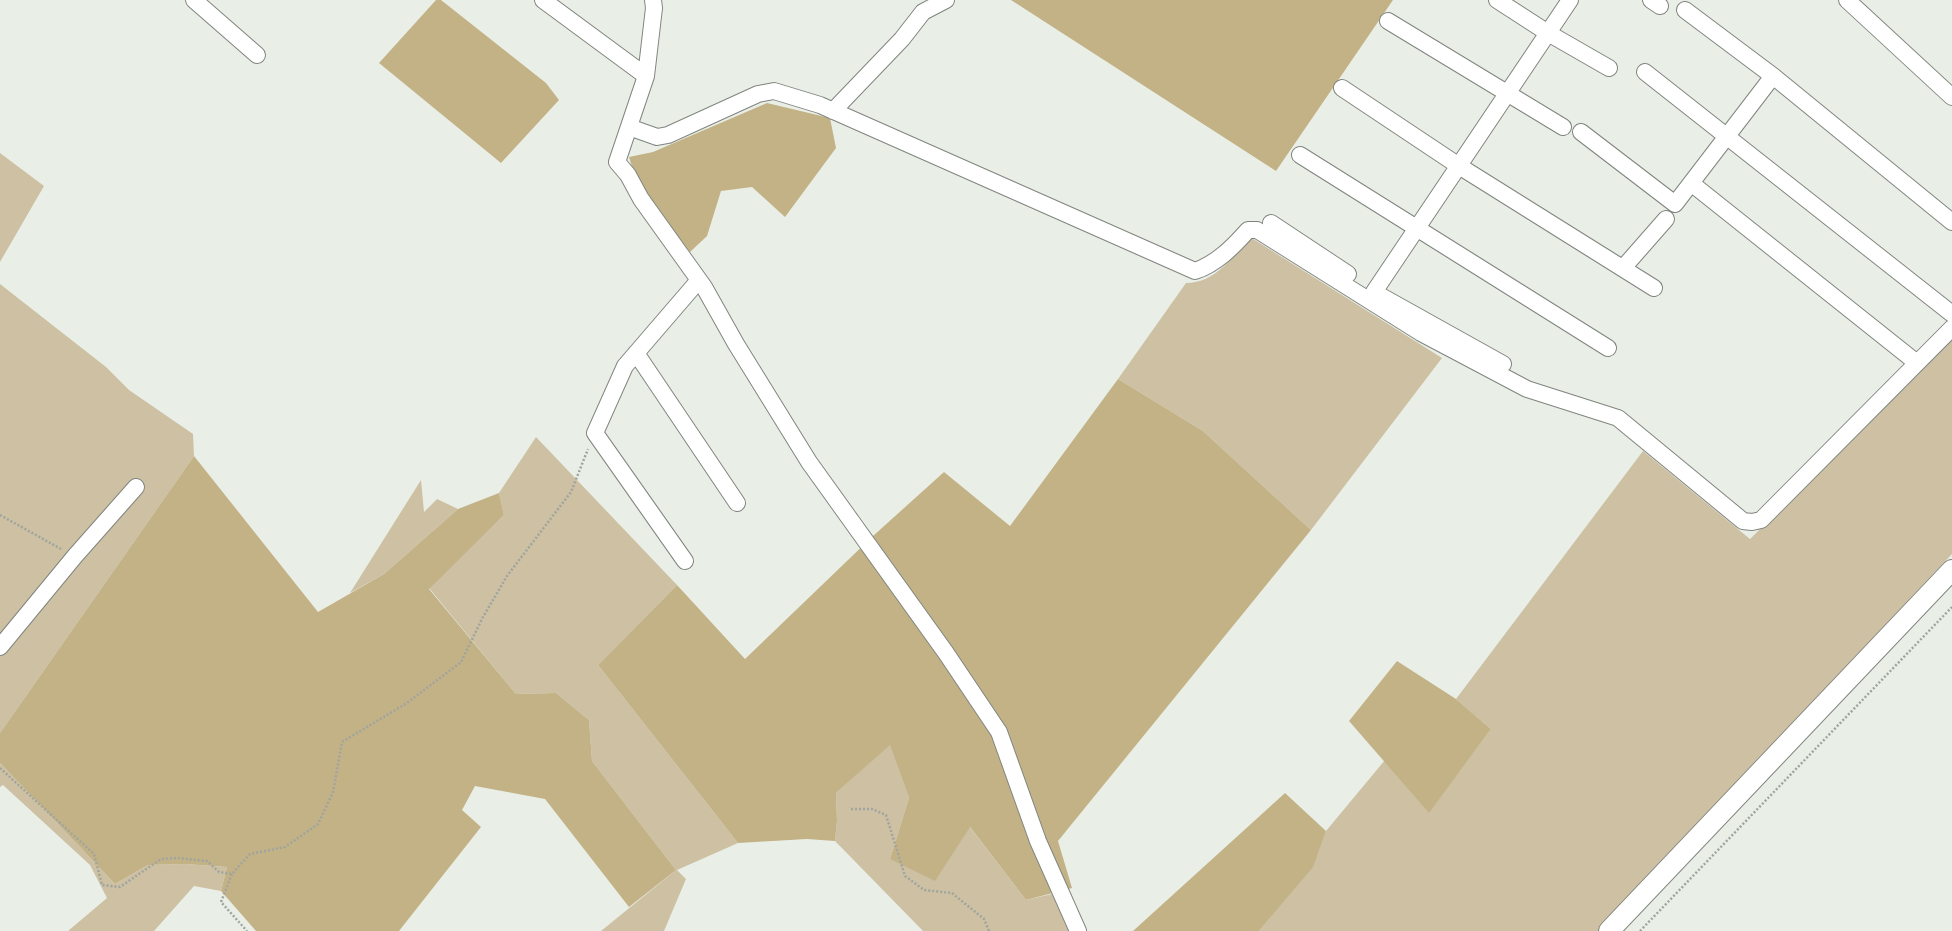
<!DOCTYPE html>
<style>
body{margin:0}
canvas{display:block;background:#e9efe7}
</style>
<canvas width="1952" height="931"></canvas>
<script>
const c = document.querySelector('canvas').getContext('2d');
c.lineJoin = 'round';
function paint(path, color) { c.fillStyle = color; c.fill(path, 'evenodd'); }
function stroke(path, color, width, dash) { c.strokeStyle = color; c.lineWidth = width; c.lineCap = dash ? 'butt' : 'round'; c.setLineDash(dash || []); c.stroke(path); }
const green = new Path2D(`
 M0,153L44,186L0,262Z
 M1250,237L1442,358L1311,530L1203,431L1118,379L1186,283C1216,283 1232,257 1250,237Z
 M0,284L106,367L129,390L193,434L194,456L0,733Z
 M1952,340V554L1673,850L1601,931H1259L1312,867L1326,831L1385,760L1429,812L1491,729L1456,699L1643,451L1750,539Z
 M536,437L677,585L598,665L738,843L677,870L686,879L664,931H601L676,870L592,761L589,720L556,693L516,694L429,588L504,515L499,493Z
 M421,480L424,512L437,499L458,509L384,574L350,593Z
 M890,744L909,798L890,859L969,826L1026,900L1052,894L1069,931H923L835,841L837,821L836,793Z
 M0,763L115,884L148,865L185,864L227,867L221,891L194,886L154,931H68L107,898L90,865L3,785L0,787Z`);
const forest = new Path2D(`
 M436,0H441L546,83L559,100L501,163L379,63Z
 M1011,0H1393L1276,171Z
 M767,103L830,118L836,148L785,217L752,187L721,191L707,236L690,252L637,183L629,157L653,152Z
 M1118,379L1203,431L1311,530L1058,841L1072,888L1026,900L970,827L935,881L890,859L909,798L890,745L836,793L837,821L835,841L807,839L738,843L598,665L677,585L745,659L873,536L944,472L1010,526Z
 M194,456L318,612L384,574L458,509L499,493L504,515L429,589L516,694L556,693L589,720L592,761L676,870L629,907L545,799L475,786L462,810L481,827L399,931H256L221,891L227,867L185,864L148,865L115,884L0,763V733Z
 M1397,661L1456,699L1491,729L1429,813L1349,721Z
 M1285,793L1326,831L1313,867L1259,931H1133Z`);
const path = new Path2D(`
 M0,515L61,549
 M0,768L94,854L102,885L120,887L161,859L177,858L207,861L219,872L232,874L250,854L285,847L318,824L333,792L342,742L407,703L461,662L483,617L507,576L571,492L588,449
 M851,809H872L886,815L905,876L924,890L952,893L984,919L989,931
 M232,874L221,902L247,931
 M1640,931L1952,607`);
const minor = new Path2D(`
 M194,0L257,55
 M543,0L646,76
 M653,0L654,8L646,76L617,162L628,175L641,199L704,287L736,344L809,462L946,653L999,732L1038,841L1078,931
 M1497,0L1548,33L1609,68
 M1651,0L1660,6
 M1847,0L1952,97
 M1685,10L1773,76L1952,222
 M1388,21L1563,127
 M1645,72L1952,314
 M1342,88L1459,166L1654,288
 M833,111L902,39L923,12L946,0
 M629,127L657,137L668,135L758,94L774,91L820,105L1195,271C1216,264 1233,247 1248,230H1257L1421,333L1527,389L1618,418L1743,521L1752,522L1761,520L1952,328
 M1581,132L1675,204L1773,76
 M1300,155L1608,348
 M1691,183L1917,363
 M1271,223L1348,274
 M1623,268L1666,219
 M1374,292L1570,0
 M1381,296L1503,364
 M636,353L737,503
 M685,561L595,433L625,366L699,280
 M0,647L75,556L136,487`);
const tertiary = new Path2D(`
 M1609,931L1952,570`);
paint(green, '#cdc0a3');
paint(forest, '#c4b287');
stroke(minor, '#80857f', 18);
stroke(tertiary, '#80857f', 22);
stroke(path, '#9fa49e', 2.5, [2, 2]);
stroke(minor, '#fff', 16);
stroke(tertiary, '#fff', 20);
</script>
